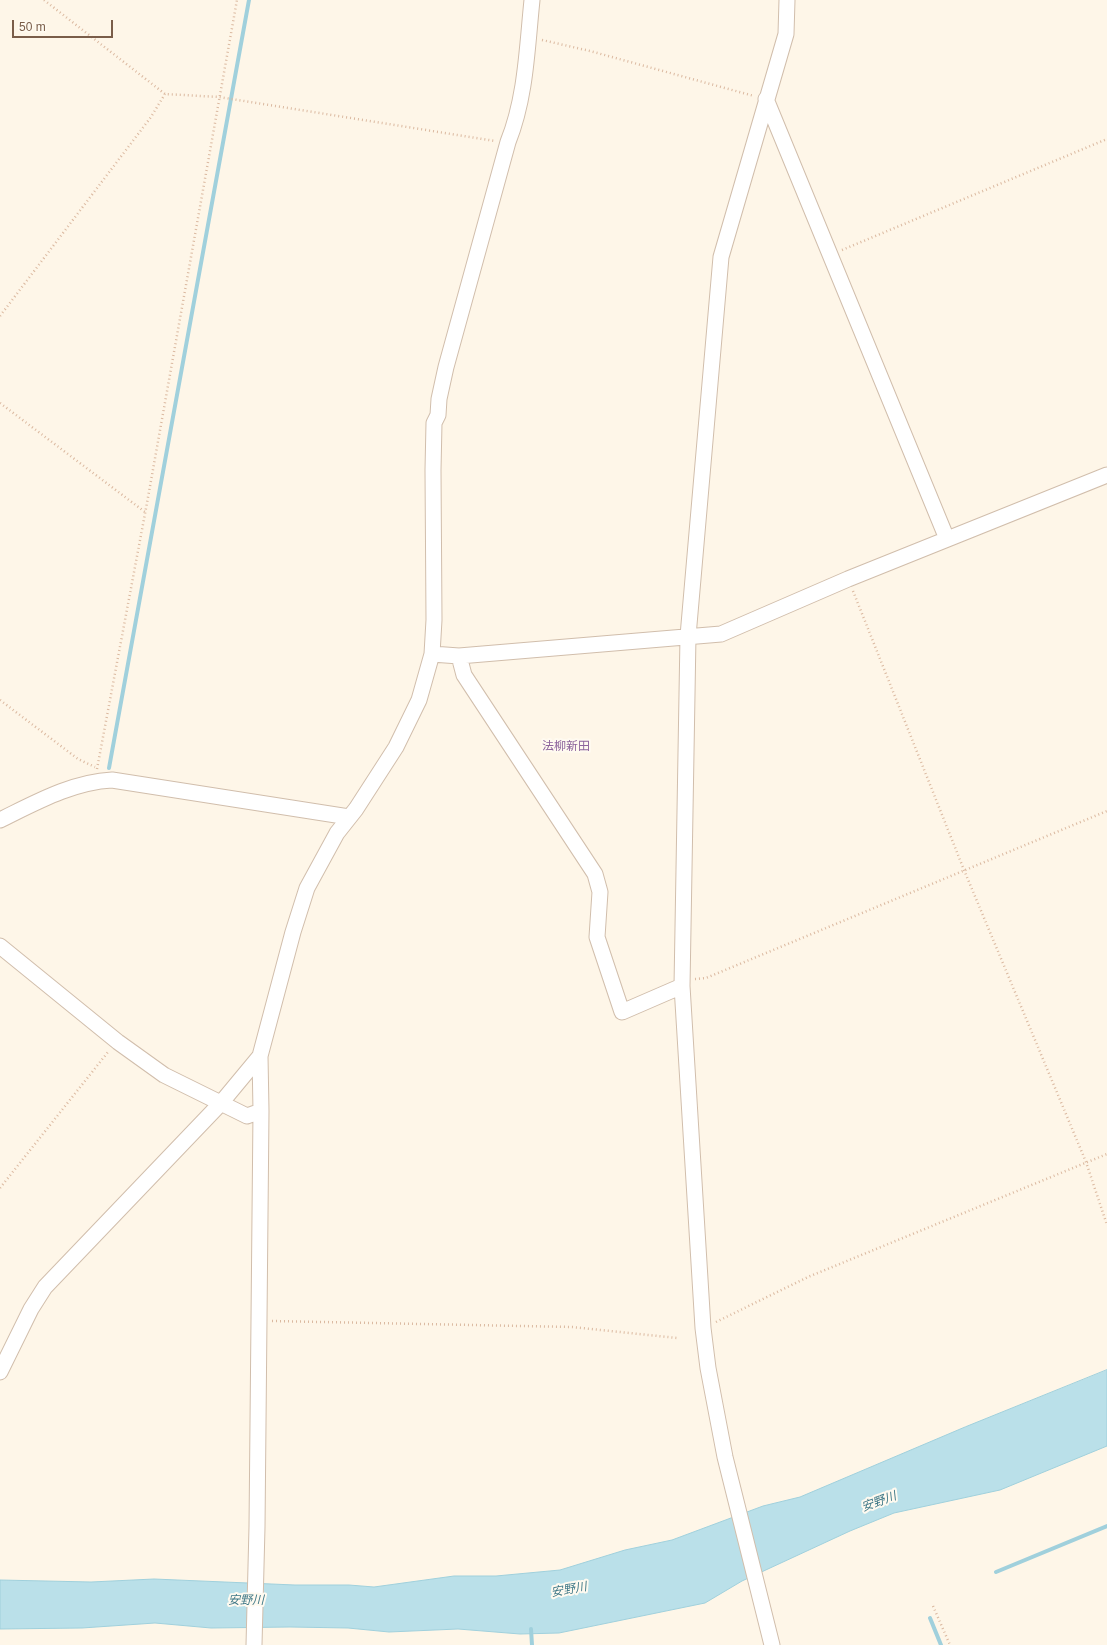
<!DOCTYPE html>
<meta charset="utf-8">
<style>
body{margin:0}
#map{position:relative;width:1107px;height:1645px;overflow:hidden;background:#fef6e8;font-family:Helvetica,sans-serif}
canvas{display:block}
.scale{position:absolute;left:12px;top:20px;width:101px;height:18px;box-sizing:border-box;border:2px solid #7a5d49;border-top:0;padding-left:5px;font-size:12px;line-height:14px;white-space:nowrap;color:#7a5d49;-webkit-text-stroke:3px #fffaf0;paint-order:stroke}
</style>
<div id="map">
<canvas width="1107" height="1645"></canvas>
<div class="scale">50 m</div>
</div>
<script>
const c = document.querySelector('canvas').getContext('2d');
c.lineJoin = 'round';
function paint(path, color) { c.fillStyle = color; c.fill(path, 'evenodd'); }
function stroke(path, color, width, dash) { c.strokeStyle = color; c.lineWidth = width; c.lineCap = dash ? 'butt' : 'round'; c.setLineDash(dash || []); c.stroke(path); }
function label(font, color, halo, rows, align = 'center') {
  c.font = font + ' Helvetica,"Noto Sans JP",sans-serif'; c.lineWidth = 4; c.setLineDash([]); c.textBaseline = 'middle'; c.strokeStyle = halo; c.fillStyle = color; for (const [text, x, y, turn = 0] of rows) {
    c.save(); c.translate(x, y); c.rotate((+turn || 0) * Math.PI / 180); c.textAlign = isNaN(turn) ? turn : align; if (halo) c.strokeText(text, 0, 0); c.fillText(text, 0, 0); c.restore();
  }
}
const water = new Path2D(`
 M1107,1370V1446L1000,1490L894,1513L850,1531L742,1581L705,1603L559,1633L520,1634L458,1629L389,1632L348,1628L290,1627L211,1628L155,1623L82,1628L0,1629V1580L91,1582L154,1579L295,1585H349L374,1587L454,1576H496L560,1570L625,1550L672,1540L763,1506L800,1497L965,1427Z`);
const stream = new Path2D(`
 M109,768L249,0
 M996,1572L1107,1526
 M930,1618L941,1645
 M531,1629L532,1645`);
const path = new Path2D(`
 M44,0L165,94L219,97L495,141
 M542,40L590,51L754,96
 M842,250L1107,139
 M0,316L151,117L165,94
 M0,403L145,512
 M853,591L964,870L1086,1162L1107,1225
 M0,700L78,759L95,767
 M97,769L147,503L237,0
 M695,979L706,978L1107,811
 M0,1188L108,1052
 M272,1321L572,1327L677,1338
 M716,1322L808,1277L1107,1154
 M933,1606L950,1645`);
const minor = new Path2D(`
 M766,99L947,539
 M432,654L459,656L721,634L848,579L1107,475
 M459,656L464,675L595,874L600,892L597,937L622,1012L682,986
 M0,820C35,803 72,782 112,780L349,817
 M0,946L118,1042L164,1075L247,1116L261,1111
 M0,1372L31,1309L45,1287L221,1103L260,1056
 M254,1645L257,1527L261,1111L260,1056L293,932L307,888L337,833L356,809L396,747L419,700L432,654L434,620L433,470L434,423L438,415L439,399L446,367L508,142C526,97 527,48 532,0
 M772,1645L725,1457L708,1368L703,1328L682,986L688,636L721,257L786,34L787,0`);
const neighbourhoodNames = [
 ["法柳新田",566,747]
];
const waterNames = [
 ["安野川",879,1502,-20],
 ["安野川",569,1590,-10],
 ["安野川",246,1601]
];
paint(water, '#bae0e9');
stroke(water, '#a0d0dc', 1);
stroke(stream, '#a0d0dc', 4);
stroke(minor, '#d1beac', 17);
stroke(path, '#dbb9a0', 2.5, [1, 3]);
stroke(minor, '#fff', 15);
label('12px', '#8d659d', '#fffaf0', neighbourhoodNames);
label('italic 12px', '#3f7887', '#fffaf0', waterNames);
</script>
